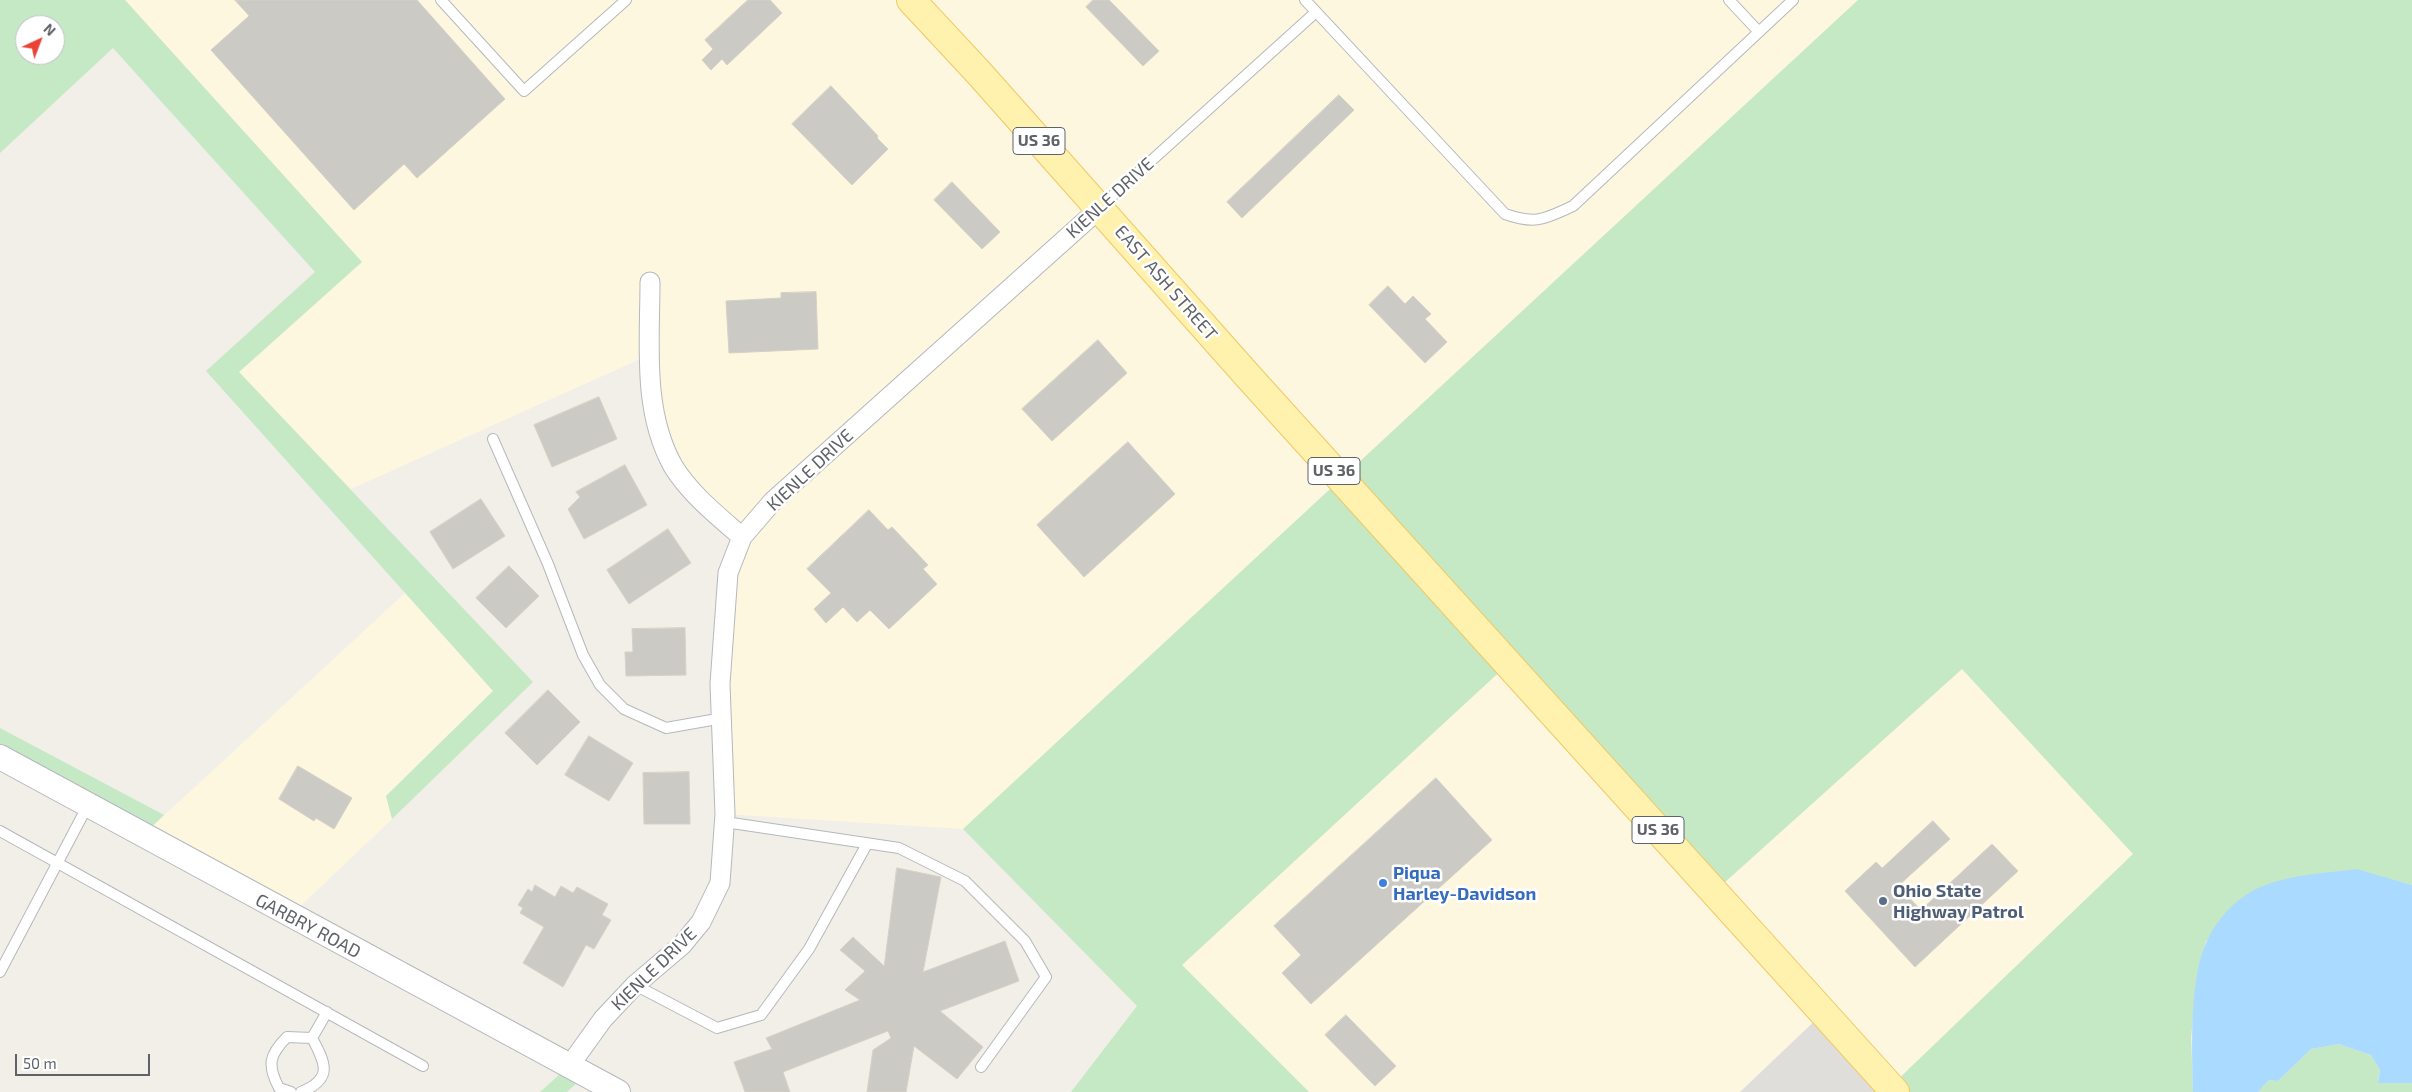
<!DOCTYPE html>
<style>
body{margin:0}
#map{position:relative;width:2412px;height:1092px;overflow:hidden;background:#f1efe8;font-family:"Exo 2",sans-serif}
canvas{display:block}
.north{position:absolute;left:15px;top:15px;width:50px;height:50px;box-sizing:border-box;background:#fff;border:1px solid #bfc1c3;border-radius:50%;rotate:43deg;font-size:14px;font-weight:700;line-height:20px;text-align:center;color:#5f6368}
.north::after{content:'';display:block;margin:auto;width:18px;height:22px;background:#ea4335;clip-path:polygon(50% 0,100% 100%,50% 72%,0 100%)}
.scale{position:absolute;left:15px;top:1054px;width:135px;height:22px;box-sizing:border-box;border:2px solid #5f6368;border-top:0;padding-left:6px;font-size:15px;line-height:18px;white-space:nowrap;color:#5f6368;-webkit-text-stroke:4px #fff;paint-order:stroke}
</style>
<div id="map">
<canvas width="2412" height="1092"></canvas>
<div class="north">N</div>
<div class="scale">50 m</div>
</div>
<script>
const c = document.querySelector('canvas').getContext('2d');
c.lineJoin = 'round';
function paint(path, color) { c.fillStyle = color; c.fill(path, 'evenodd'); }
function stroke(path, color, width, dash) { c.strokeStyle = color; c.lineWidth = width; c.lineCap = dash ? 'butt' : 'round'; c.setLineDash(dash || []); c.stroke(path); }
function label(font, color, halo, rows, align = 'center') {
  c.font = font + ' "Exo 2",sans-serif'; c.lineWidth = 5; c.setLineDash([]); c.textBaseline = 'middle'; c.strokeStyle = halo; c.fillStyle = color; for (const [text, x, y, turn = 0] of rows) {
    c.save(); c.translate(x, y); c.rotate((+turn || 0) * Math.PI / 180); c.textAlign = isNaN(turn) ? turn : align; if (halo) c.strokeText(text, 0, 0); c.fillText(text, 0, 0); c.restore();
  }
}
const commercial = new Path2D(`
 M125,0H1858L963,829L725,814L720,684L742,538L673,466L649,355L351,489L239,372L362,262Z
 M405,593L493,691L386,796L392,819L290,916L143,835Z
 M1508,664L1714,892L1962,669L2133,854L1890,1087L1823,1013L1740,1092H1309L1182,965Z`);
const industrial = new Path2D(`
 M1823,1013L1895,1092H1740Z`);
const green = new Path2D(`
 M0,0H125L362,262L239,372L533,682L392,819L386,796L493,691L206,371L315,272L113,48L0,153ZM25,25H55V55H25Z
 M1858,0H2412V885L2356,870L2206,941L2198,973L2191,1037L2193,1092H1895L1890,1087L2133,854L1962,669L1714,892L1508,664L1182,965L1309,1092H1071L1137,1006L963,829Z
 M0,728L164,815L143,835L0,757Z
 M2339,1044L2371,1055L2380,1070L2378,1082L2412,1083V1092H2258L2269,1080L2278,1081L2311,1049Z
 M570,1065L586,1074L567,1092H540Z`);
const water = new Path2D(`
 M2356,869L2412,885V1083H2378L2380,1070L2371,1055L2339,1044L2311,1049L2278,1081L2269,1080L2258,1092H2193C2192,1051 2189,978 2207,941C2218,917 2241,893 2266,885C2294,874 2327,873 2356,869Z`);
const building = new Path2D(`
 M235,0H417L505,99L417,178L404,164L354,210L211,50L249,16Z
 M748,0H770L782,13L727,65L722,59L711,70L702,60L713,49L705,40Z
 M1093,0H1109L1159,51L1143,66L1086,7Z
 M831,86L878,136L877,138L888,149L852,185L792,124Z
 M1339,95L1354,110L1242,218L1227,202Z
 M952,182L1000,232L982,249L934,200Z
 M1388,286L1405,304L1413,296L1431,314L1425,319L1447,342L1425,363L1369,305Z
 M816,292L818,349L729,353L726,301L781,298V293Z
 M1098,340L1127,373L1052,441L1022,409Z
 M599,397L617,439L552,467L534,425Z
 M1128,442L1175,494L1084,577L1037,525Z
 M625,465L647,505L584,539L568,509L580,497L576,492Z
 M481,499L505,536L453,569L430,532Z
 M869,510L888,530L892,527L928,565L923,569L937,584L889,629L870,610L857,622L843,607L826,623L814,609L831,593L807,569Z
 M668,529L691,563L629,604L607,570Z
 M509,566L539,596L506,628L476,598Z
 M685,628L686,675L626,676L625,652H633L632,629Z
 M548,690L580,722L537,765L505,733Z
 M589,736L633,763L609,801L565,775Z
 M298,766L352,798L334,829L316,818L314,821L279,799Z
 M689,772L690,824H644L643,773Z
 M1436,778L1492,840L1311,1004L1282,973L1301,955L1274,926Z
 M1933,821L1950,839L1898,886L1921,910L1992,844L2018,871L1915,967L1845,891L1876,862L1882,868Z
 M897,868L941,877L923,972L1005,941L1019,981L940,1011L983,1047L957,1079L914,1046L906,1092H867L873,1050L891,1038L888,1031L783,1072L790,1092H745L734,1062L772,1049L766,1038L860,1000L845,990L865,971L840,950L853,937L884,966Z
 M535,885L555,897L561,886L573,893L577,887L608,904L602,915L611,920L594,949L586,945L563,987L523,963L544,927L520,913L523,908L518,905L528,889L532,892Z
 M1346,1015L1396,1066L1375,1086L1325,1035Z`);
const service = new Path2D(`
 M441,0L524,91L626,0
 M1305,0L1505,214C1536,225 1544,219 1573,206L1793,0
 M1729,0L1759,32
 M1100,207L1316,12
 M493,439L548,564L583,655L600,685L624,709L666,728L723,718
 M725,822L899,848L965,881L1025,941L1046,977L981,1067
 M0,831L423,1066
 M0,972L88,805
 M635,985L717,1028L761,1015L809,949L867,844
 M312,1038L327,1012
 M291,1092L279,1088C267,1065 269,1055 287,1037L312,1038
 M301,1092C333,1079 326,1064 312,1038`);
const minor = new Path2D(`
 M650,282C650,342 642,411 673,466C690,494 718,516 742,537
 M570,1065L603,1019L635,985L682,945L701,922L720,883L725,814L720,684L728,573L742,537L773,501L1100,208`);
const tertiary = new Path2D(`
 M0,757L618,1092`);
const primary = new Path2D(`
 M911,0L979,73L1247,375L1895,1092`);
const markers = [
 [1383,883,5,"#3f7fe0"],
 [1883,901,5,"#5c6f8a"]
];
const shields = [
 [1039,141,52],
 [1334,471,52],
 [1658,830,52]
];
const shieldNames = [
 ["US 36",1039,141],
 ["US 36",1334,471],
 ["US 36",1658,830]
];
const streetNames = [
 ["KIENLE DRIVE",1110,198,-42],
 ["EAST ASH STREET",1166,283,49],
 ["KIENLE DRIVE",810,470,-43],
 ["GARBRY ROAD",308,926,28],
 ["KIENLE DRIVE",654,969,-44]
];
const shopNames = [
 ["Piqua",1393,873],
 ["Harley-Davidson",1393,894]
];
const serviceNames = [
 ["Ohio State",1893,891],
 ["Highway Patrol",1893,912]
];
paint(commercial, '#fef7e0');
paint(industrial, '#e0deda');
paint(green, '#c5e8c5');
paint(water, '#aadaff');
paint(building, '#cccac5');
stroke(building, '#d6d1c6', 1);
stroke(service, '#b5b8bc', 12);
stroke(minor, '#b5b8bc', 21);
stroke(tertiary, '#b5b8bc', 26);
stroke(primary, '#f2c960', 30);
stroke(service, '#fff', 10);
stroke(minor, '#fff', 19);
stroke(tertiary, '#fff', 24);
stroke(primary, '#fff2af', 28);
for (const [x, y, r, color] of markers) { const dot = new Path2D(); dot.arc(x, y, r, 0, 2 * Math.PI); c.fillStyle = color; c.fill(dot); stroke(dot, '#fff', 2); }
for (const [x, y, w] of shields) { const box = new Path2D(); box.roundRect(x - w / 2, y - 13.5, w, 27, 4); c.fillStyle = '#fff'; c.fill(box); stroke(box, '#5f6368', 1); }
label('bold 16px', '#5f6368', null, shieldNames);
label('18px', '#5f6368', '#fff', streetNames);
label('bold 18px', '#366cbe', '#fff', shopNames, 'left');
label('bold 18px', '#4e5e75', '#fff', serviceNames, 'left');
</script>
